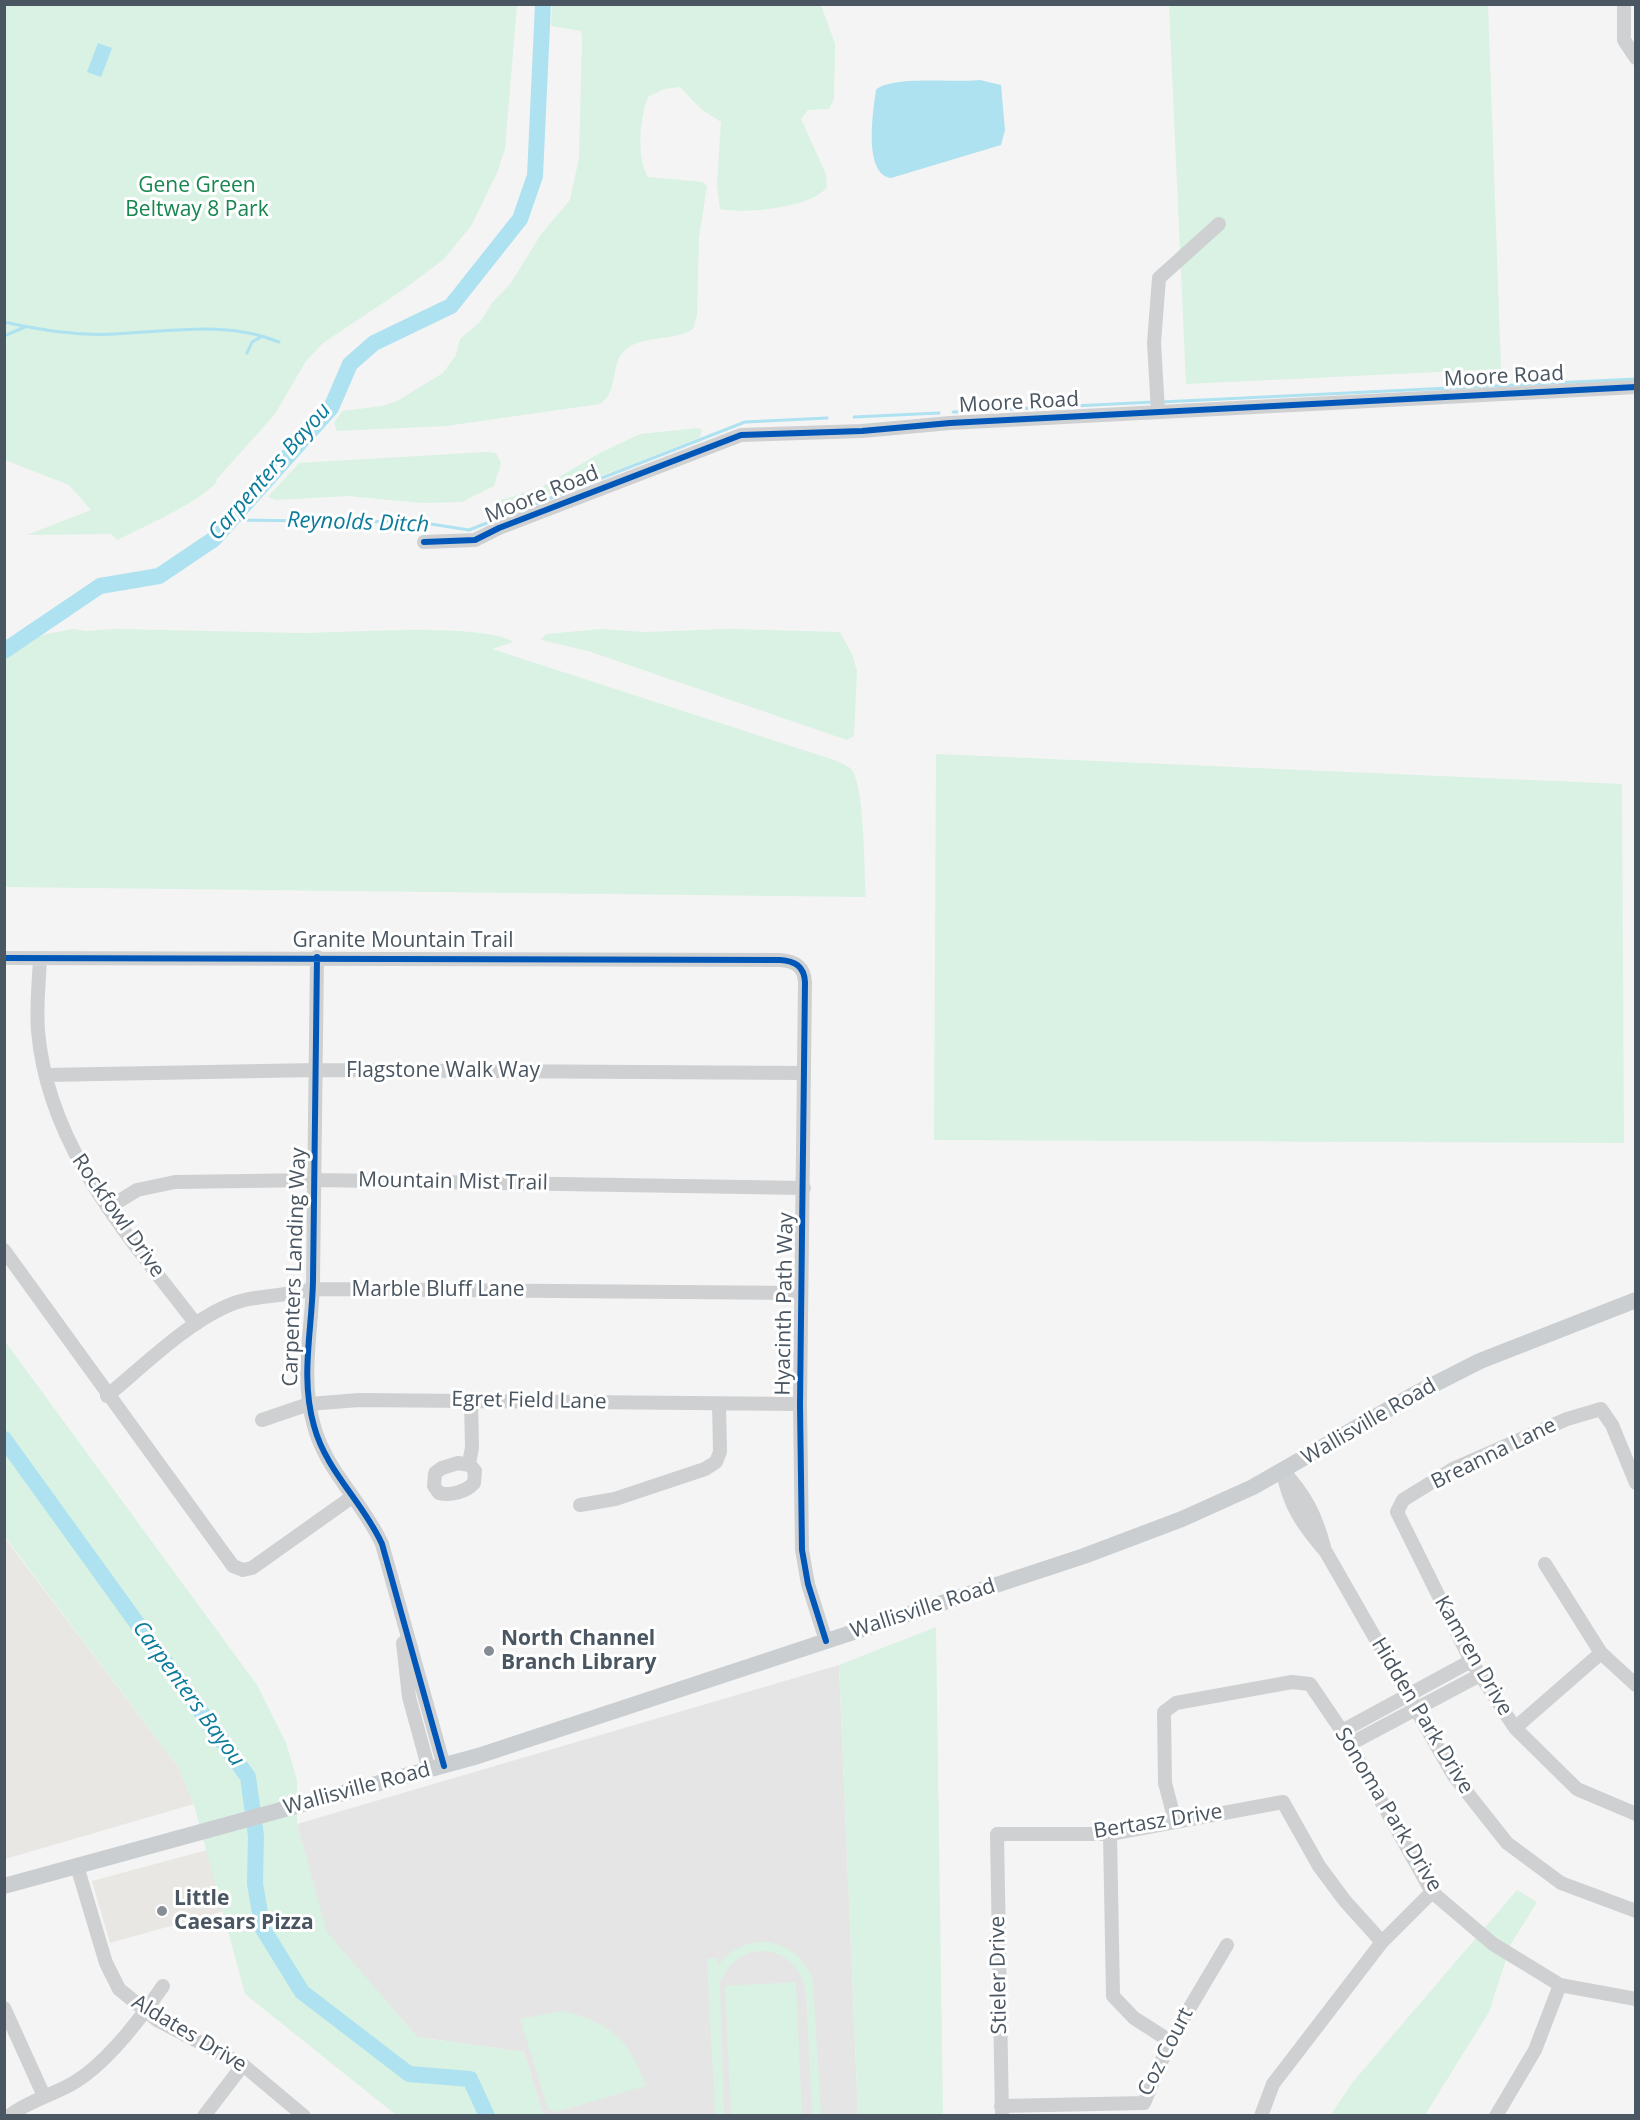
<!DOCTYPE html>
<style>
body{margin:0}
#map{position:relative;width:1640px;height:2120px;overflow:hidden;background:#f4f4f4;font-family:"Open Sans",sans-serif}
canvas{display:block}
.frame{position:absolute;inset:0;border:6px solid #4a5661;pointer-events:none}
</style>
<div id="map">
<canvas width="1640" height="2120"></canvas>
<div class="frame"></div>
</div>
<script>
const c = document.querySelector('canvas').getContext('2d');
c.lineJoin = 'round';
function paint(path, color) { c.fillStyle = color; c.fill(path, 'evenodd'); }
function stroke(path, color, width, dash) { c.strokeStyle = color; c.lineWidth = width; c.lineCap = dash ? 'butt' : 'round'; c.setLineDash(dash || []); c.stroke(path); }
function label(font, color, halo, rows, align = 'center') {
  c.font = font + ' "Open Sans",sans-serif'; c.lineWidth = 6; c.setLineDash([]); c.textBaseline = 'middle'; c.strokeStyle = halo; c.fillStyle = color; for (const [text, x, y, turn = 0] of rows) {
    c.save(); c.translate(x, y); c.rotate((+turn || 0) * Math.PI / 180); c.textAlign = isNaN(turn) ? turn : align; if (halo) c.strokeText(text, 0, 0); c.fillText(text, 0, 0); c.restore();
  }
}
const commercial = new Path2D(`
 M4,1537L179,1768L194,1804L5,1859Z
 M207,1850L224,1911L110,1943L92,1881Z`);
const education = new Path2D(`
 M839,1665L858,2115H543L524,2052L417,2037L326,1932L297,1824Z`);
const green = new Path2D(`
 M5,5H517L505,149L497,173L471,226L444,259L407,287L323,343L306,361L275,414L216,480L217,482C196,504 145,526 117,540L111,534L27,535L91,510L69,485L5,460Z
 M552,5H821L835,44L834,99L829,109L808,110L801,119L826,174L827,187C812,208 744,214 720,209L717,184L721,122L701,109L680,87L664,89L648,97C640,117 636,157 648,177L703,182L707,186L699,237L697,315L693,329C673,342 644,334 625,350C609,365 620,390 600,404L446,426L337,431L334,423L342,411L382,406L397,401L443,373L456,355L460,339L480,322L493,302L511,283L541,234L570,200L579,158L582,39L581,31L551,26Z
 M1169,5H1488L1501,369L1186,384Z
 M699,428L702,430L700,437C633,465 567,489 498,511L493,508L495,502L540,488L600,453L640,434Z
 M486,452L496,453L501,463L494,486L462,502L422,503L348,496L276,500L268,497L299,463Z
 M73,629L86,631L116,629C177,630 239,632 300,633C345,633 481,622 513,642L492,649L834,760C839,762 847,765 851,769C865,785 864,872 866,897L5,887V642Z
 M602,629L644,632L729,629L840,632L852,654L857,671L854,736L847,740L588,651L541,640L546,634Z
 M936,754L1622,784L1624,1143L934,1140Z
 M4,1340L257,1685L286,1743L297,1780V1824L327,1932L417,2037L524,2052L543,2115H396L245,1994L194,1805L179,1768L5,1537Z
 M936,1627L943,2115H858L839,1665Z
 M1517,1890L1537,1902L1511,1944L1489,2012L1425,2115L1330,2116L1352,2083Z
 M767,1942C790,1946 805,1958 813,1980L821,2115H812L806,1993C799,1942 738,1936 720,1983L724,2115H715L707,1959L717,1958L718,1966C729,1949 747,1941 767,1942Z
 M796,1982L802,2115H731L725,1986Z
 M562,2011C607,2020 633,2042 645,2086L556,2112L548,2109L520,2019Z`);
const water = new Path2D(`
 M98,43L112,48L101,77L87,72Z
 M980,80L1001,85L1005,130L1001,145L891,178C863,174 873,111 876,90C890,75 958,83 980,80Z`);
const stream = new Path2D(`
 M4,322C41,330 77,336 114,334C169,332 226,320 279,342
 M4,336L25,327
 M247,353L252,342L261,337
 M326,402L331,408
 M1161,402L1636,379
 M953,412L1154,402
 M854,417L939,413
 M229,520L418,522L469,530L745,422L827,418`);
const river = new Path2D(`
 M4,651L100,586L159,576L214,539L331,408L350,364L374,343L451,306L520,219L535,176L543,4
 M4,1439L248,1777L256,1836L255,1884L263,1929L302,1992L409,2074L470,2079L487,2116`);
const minor = new Path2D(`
 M1624,4V40L1636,58
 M1158,411L1154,343L1159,278L1219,224
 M424,542L475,540L499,528L741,435L862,431L950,423L1636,387
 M317,957C316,1065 315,1173 313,1281C312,1331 300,1377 314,1426C326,1471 363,1502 382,1544L444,1766
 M4,958L780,960C795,961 804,966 805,982L800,1404L802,1550L808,1584L826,1641
 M40,958C39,982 36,1007 38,1031C48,1148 128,1235 196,1324
 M46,1075L316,1070L803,1073
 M108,1208L137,1190L175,1182L315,1180L804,1188
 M4,1250L233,1566L243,1570L252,1568L352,1497
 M107,1396C141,1368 187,1323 227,1306C254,1294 285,1297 313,1289L801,1293
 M262,1420L309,1404L359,1400L800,1404
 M458,1463L470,1465L475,1471L474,1483C466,1492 450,1496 439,1493L434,1486L435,1473L442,1468Z
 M469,1464L472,1447L471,1400
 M1283,1471C1289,1506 1303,1525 1326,1552L1454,1776L1507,1843L1561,1883L1636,1911
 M1283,1471C1305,1494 1316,1516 1324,1547
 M1636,1483L1612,1425L1601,1409L1567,1419L1453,1469L1403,1500L1397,1512L1471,1661L1515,1728L1577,1789L1636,1814
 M580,1505L615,1499L705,1469L716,1462L720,1452L719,1404
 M1545,1564L1601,1653L1636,1685
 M403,1643L409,1697L429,1770
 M1515,1728L1601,1653
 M1342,1731L1471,1661
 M1350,1744L1480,1675
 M1175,1821L1165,1783L1164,1712L1176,1703L1292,1682L1310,1684L1342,1731L1432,1892L1493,1944L1560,1985L1636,1999
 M1110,1834L1113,1996L1134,2018L1170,2041
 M77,1866L106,1963L119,1989L157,2020L243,2065L304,2116
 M4,2008L44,2096
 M1001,2106L1144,2103L1170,2041L1227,1945
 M9,2116C29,2100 54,2095 75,2082C108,2062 141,2018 163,1986
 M204,2116L243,2065
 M1002,2116L997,1834H1110L1283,1802L1319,1866L1345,1901L1382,1942
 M1261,2116L1273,2084L1382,1942L1432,1892
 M1496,2116L1535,2050L1560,1985`);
const major = new Path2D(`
 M4,1886L478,1756L1084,1556L1182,1519L1253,1487L1415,1394L1480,1361L1636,1300`);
const cycleway = new Path2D(`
 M424,542L475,540L499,528L741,435L862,431L950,423L1636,387
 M317,957C316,1065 315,1173 313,1281C312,1331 300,1377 314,1426C326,1471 363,1502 382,1544L444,1766
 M4,958L780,960C795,961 804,966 805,982L800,1404L802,1550L808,1584L826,1641`);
const markers = [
 [489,1651,6,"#868d94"],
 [162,1911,6,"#868d94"]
];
const parkNames = [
 ["Gene Green",197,186],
 ["Beltway 8 Park",197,210]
];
const streetNames = [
 ["Moore Road",1504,377,-3],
 ["Moore Road",1019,403,-3],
 ["Moore Road",542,495,-22],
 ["Granite Mountain Trail",403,941],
 ["Flagstone Walk Way",443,1071],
 ["Mountain Mist Trail",453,1182,1],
 ["Rockfowl Drive",118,1216,55],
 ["Carpenters Landing Way",295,1267,-88],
 ["Marble Bluff Lane",438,1290],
 ["Hyacinth Path Way",785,1304,-89],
 ["Egret Field Lane",529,1401,1],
 ["Wallisville Road",1369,1422,-30],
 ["Breanna Lane",1494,1454,-26],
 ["Wallisville Road",923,1609,-18],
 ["Kamren Drive",1473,1656,60],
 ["Hidden Park Drive",1422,1716,59],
 ["Wallisville Road",357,1789,-15],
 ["Sonoma Park Drive",1388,1810,59],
 ["Bertasz Drive",1158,1822,-9],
 ["Stieler Drive",999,1975,-91],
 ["Aldates Drive",189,2034,31],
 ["Coz Court",1166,2052,-63]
];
const poiNames = [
 ["North Channel",501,1639],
 ["Branch Library",501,1663],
 ["Little",174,1899],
 ["Caesars Pizza",174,1923]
];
const waterNames = [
 ["Carpenters Bayou",270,472,-49],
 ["Reynolds Ditch",358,523,2],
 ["Carpenters Bayou",188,1694,54]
];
paint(commercial, '#e8e7e3');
paint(education, '#e6e5e6');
paint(green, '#d9f2e3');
paint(water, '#aee2f0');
stroke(stream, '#aee2f0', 3);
stroke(river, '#aee2f0', 16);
stroke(minor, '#ced0d2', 14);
stroke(major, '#caced1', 16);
stroke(cycleway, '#0057b8', 6);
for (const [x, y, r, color] of markers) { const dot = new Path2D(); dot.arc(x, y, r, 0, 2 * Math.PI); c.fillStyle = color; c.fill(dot); stroke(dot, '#fff', 2); }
label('21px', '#17864f', '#fff', parkNames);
label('21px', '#4a5661', '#fff', streetNames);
label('bold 21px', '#4a5661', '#fff', poiNames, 'left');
label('italic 22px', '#0c7c9b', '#fff', waterNames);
</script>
